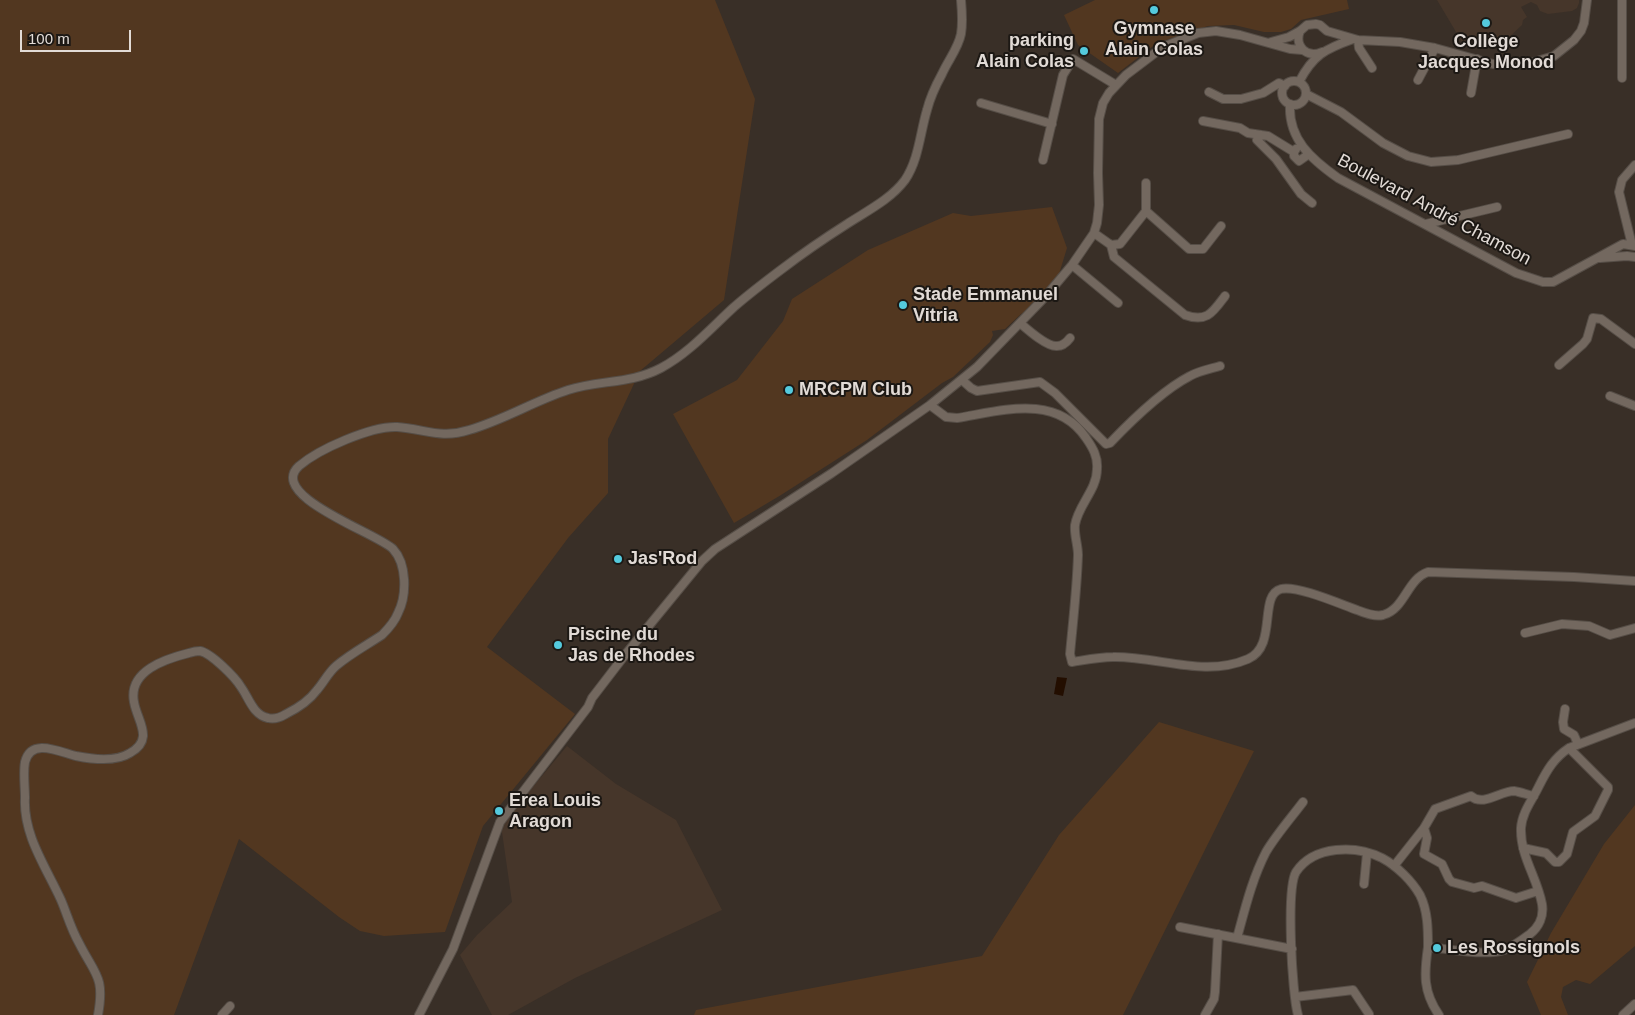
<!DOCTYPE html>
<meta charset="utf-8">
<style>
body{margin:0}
#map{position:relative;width:1635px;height:1015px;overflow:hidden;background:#392f27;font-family:Arial,sans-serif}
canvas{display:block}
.scale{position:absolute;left:20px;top:30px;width:111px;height:22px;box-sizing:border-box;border:2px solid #e2dbd6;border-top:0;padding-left:6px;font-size:15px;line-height:18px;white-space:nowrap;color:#e2dbd6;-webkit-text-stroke:4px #1c1814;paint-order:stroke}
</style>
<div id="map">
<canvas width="1635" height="1015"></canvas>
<div class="scale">100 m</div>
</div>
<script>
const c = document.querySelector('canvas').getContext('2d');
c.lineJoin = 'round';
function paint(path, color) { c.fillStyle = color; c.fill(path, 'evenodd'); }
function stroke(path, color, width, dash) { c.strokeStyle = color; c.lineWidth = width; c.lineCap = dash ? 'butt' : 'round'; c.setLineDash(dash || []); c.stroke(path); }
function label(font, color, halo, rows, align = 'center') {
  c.font = font + ' Arial,sans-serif'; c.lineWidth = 4; c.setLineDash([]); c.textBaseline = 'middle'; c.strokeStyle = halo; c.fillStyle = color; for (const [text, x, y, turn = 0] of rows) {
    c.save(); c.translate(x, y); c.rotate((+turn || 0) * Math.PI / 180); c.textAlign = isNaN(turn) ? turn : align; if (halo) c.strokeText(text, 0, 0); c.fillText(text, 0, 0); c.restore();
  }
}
const built = new Path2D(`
 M1437,0H1579V3L1577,8L1572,11L1548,14L1540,11L1537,5L1531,2L1521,7L1527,17L1523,20L1522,25L1502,44L1495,46L1465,47Z
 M567,746L616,784L676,820L722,910L575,978L508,1015H492L460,955L477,935L512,902L501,825Z`);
const green = new Path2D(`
 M0,0H715L755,99L724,300L640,371L608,439V493L568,538L487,647L575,714L483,826L445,932L384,936L360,931L339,917L239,839L174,1015H0Z
 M1095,0H1347L1349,9L1301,20L1291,29L1281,32H1264L1234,25L1208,26L1157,43L1118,73L1078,45L1064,15Z
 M1052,207L1067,248L1059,274L1027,311L1021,314L1005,329L992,331L993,335L990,342L953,377L942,383L867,440L781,495L734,523L673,414L737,380L783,321L792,299L868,250L953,213L971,216Z
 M1159,722L1254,751L1123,1015H694L696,1010L982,956L1059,835Z
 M1635,805V946L1590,984L1576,980L1563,987L1561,997L1568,1015H1541L1527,982L1551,933L1604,844Z`);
const water = new Path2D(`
 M1057,677L1067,678L1063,696L1054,694Z`);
const street = new Path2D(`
 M1622,0V78
 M1300,31C1294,46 1307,59 1322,52
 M1358,40L1359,48L1372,68
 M1271,42L1289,37L1300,31L1307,25L1316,24L1320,25L1327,31L1358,40L1400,42L1435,48L1493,64H1527L1554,56L1574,40L1581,31L1584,23L1587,0
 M1418,80L1435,48
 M1282 93a12 12 0 1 1 24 0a12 12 0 1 1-24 0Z
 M1299,82C1313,55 1325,49 1353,39
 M1209,92L1223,99H1241L1263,93L1279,83L1285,86
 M1471,93L1477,59
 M1306,94L1341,112L1383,143L1408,156L1431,162L1458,160L1568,134
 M981,103L1052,124
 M1290,104C1288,139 1311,159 1338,178L1516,273L1543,282H1553L1623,244L1635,246
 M1203,121L1240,128L1248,133L1268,136L1294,152
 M1261,135L1257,140L1276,159L1301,194L1312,203
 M1296,149L1294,152V156L1299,161L1309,154
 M1043,160L1063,75L1073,59L1116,85
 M1146,211L1189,249H1203L1221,226
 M1426,224L1497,207
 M1094,233L1111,245L1120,244L1146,211V183
 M1111,245L1114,257L1185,315C1207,323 1213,312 1225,296
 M1632,245L1619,192L1622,180L1635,165
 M1600,258L1627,256L1635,257
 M1072,265L1118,303
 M1020,323C1028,330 1047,347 1057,346C1063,346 1067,342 1070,338
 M1559,365L1583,344L1587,339L1593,318L1601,319L1635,344
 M962,380L971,388L977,391L1040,382L1055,393L1106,444L1110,443C1132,420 1163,390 1190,376C1199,371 1210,369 1220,366
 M1610,396L1635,406
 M930,405L946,417L957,418C1001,411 1056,393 1086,438C1093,448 1098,457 1097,469C1097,490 1078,505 1075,525C1074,535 1078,545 1078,555C1077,588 1073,621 1070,654L1072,662C1085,660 1099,657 1113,657C1158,656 1204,678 1248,659C1278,646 1258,595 1281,589C1297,585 1340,604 1357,610C1365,613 1374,617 1383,615C1405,609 1407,579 1428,572L1574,577L1635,581
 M1525,633L1562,624L1589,626L1610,635L1635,628
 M1565,709L1563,722L1564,729L1574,735L1578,744
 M1424,828L1427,838L1424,854L1442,864L1449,879L1452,882L1474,888L1482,886L1516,898L1538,891
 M1523,848L1546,853L1555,862H1559L1567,854L1573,832L1595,816L1608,790V787L1569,748
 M1394,866L1424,828L1435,809L1471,796C1483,807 1500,791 1514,791C1521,792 1528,795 1534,796
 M1364,884L1367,853
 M1180,927L1292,949
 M1237,938C1245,909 1252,879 1266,852C1276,835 1291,818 1303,802
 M1428,947C1424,974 1423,992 1439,1015
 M1295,997L1353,990L1369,1014
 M98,1015C105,976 95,975 79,943C71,929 67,914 61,900C46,867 23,835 25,798C25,787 23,773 25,762C31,737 60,752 76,756C91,759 116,762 130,753C155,739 137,721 134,702C128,671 165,659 189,653C192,652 197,651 200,651C211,653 235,677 241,687C249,698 253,715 268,718C275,720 281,717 286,714C298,708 309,701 317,690C324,682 328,673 336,666C350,654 367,645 382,635C388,629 395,621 398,613C407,595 407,564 393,549C379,534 266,496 299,466C319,449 371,426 397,427C425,429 441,439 469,430C504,420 534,401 568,390C599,380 631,384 661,368C689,353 710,329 734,307C749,294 766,281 782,269C803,253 825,238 847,224C867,211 891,199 905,180C919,159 920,133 927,110C930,98 936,85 942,74C948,60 958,49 961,34C963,22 962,11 961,0
 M222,1015L230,1006
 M419,1015L453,949L500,822L588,707L592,698L625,655L702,561L715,549L832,473L930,405L977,367L1045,297L1072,265L1094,233L1097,223L1099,205L1098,173L1099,119L1103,103L1109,93L1126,75L1163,47L1198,33L1216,31L1240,35L1290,49L1302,50
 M1205,1015L1214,999L1215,992L1218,934
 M1298,1015C1292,994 1286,889 1296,872C1314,845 1356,845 1382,858C1397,866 1412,881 1420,895C1428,911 1428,930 1428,947C1449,949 1485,956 1504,950C1513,947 1522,940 1530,934C1539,927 1544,916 1542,904C1537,877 1520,856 1521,828C1522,812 1533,799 1539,786C1547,770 1554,758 1569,748L1635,723
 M1623,1015L1635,1004`);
const markers = [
 [1154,10,5,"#54cadd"],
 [1486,23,5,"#54cadd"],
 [1084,51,5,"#54cadd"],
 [903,305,5,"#54cadd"],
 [789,390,5,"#54cadd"],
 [618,559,5,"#54cadd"],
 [558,645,5,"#54cadd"],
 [499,811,5,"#54cadd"],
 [1437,948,5,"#54cadd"]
];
const poiNames = [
 ["Gymnase",1154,29,"center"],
 ["Alain Colas",1154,50,"center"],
 ["parking",1074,41,"right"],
 ["Alain Colas",1074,62,"right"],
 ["Collège",1486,42,"center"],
 ["Jacques Monod",1486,63,"center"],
 ["Stade Emmanuel",913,295],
 ["Vitria",913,316],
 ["MRCPM Club",799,390],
 ["Jas'Rod",628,559],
 ["Piscine du",568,635],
 ["Jas de Rhodes",568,656],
 ["Erea Louis",509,801],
 ["Aragon",509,822],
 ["Les Rossignols",1447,948]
];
const streetNames = [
 ["Boulevard André Chamson",1434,210,28]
];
paint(built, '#46362a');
paint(green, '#523720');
paint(water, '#230e00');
stroke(street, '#564e47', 10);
stroke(street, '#73685f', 8);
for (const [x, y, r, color] of markers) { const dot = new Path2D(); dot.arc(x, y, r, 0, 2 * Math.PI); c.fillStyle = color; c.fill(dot); stroke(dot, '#1c1814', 2); }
label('bold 18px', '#e2dbd6', '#1c1814', poiNames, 'left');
label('18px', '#e2dbd6', '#1c1814', streetNames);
</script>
